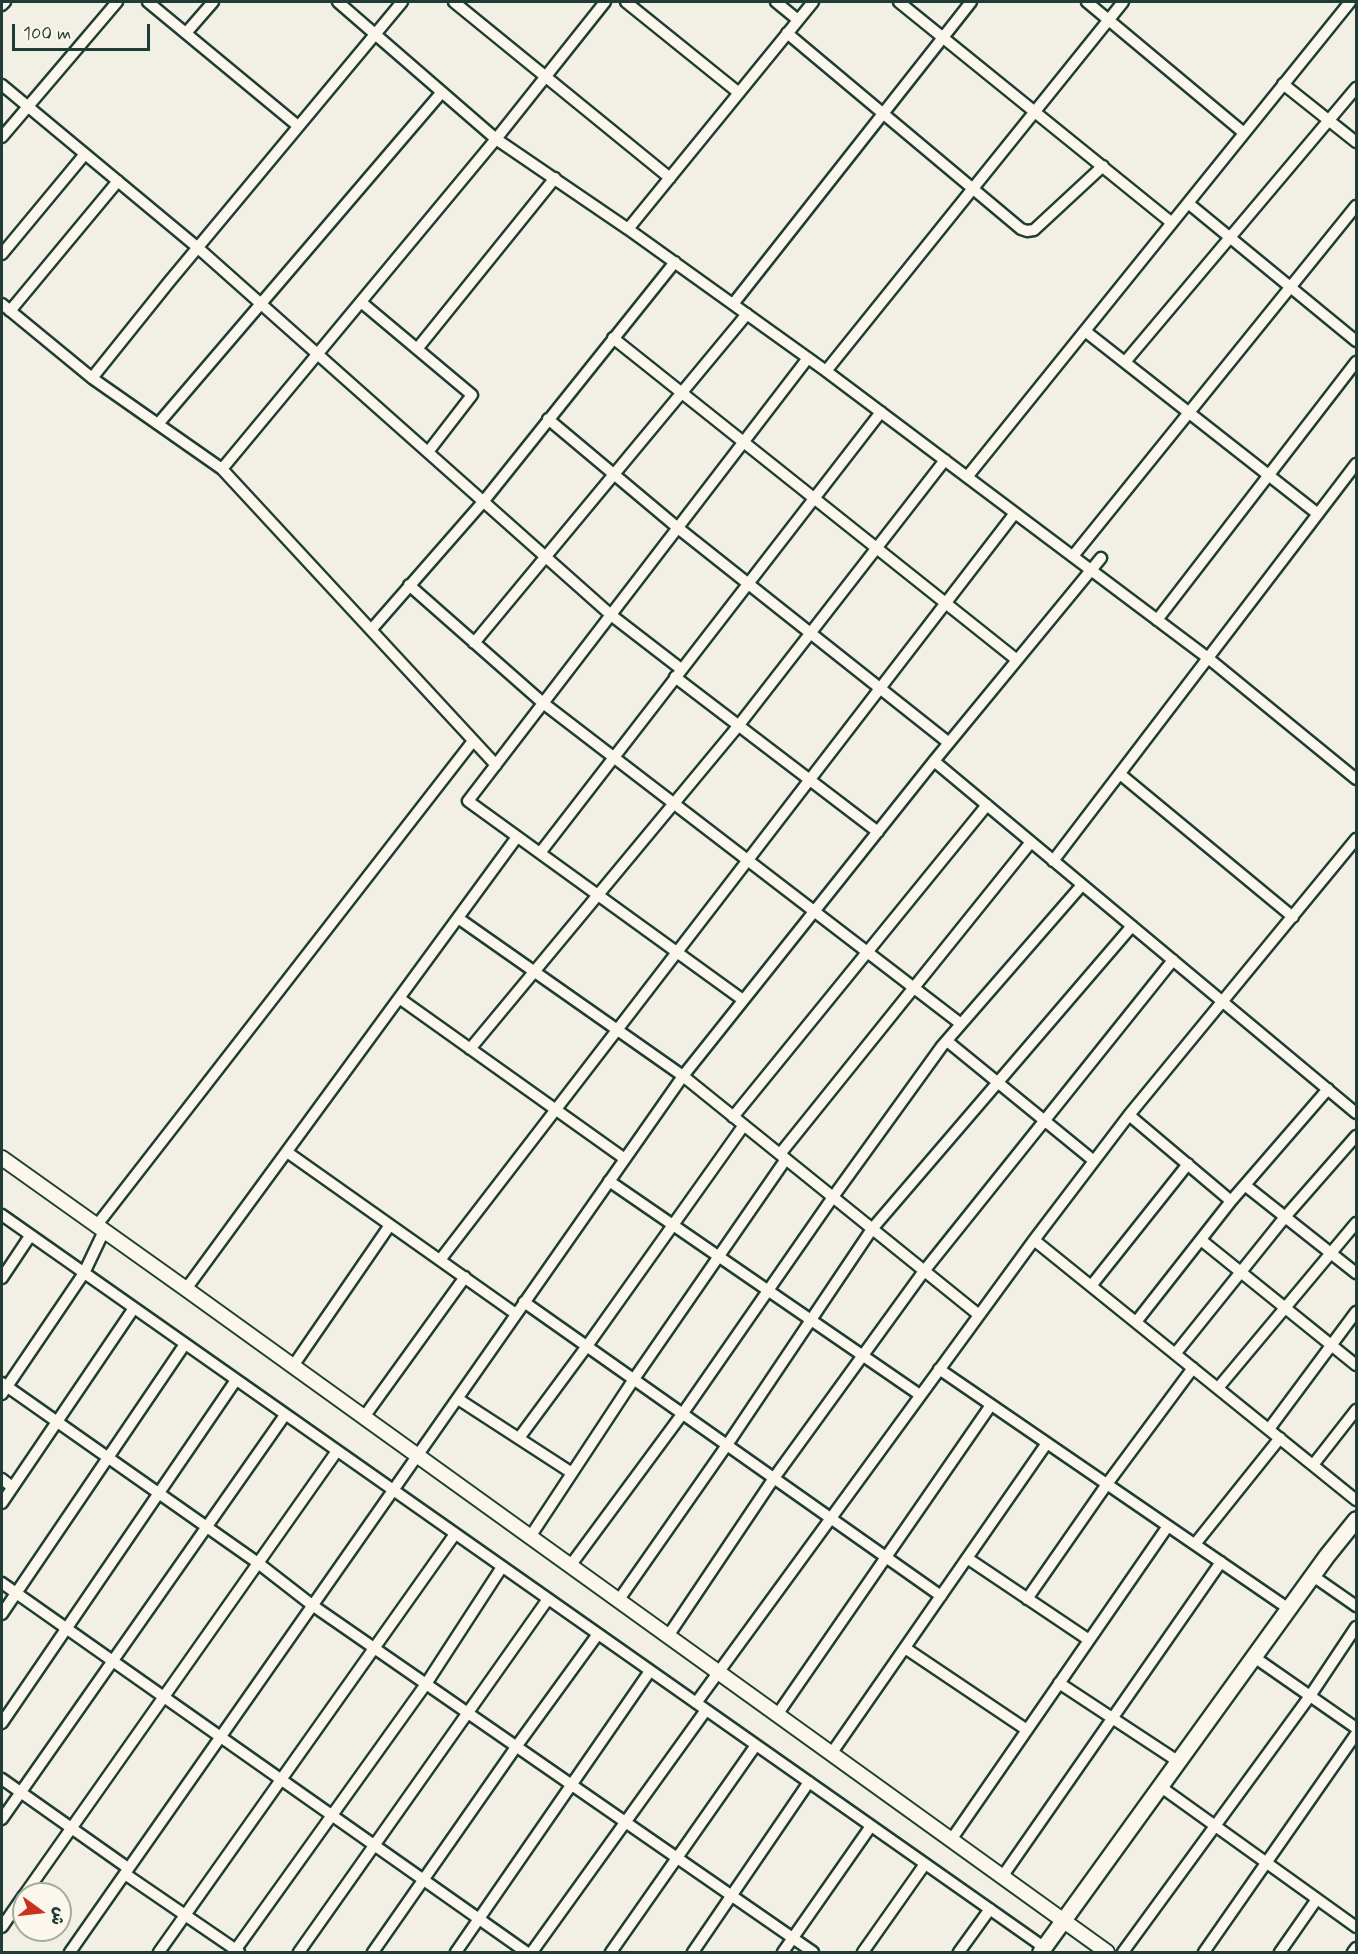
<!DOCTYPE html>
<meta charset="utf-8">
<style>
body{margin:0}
#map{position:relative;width:1358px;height:1954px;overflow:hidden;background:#f2f0e5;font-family:Mynerve,"Playpen Sans Arabic",sans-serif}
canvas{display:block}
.frame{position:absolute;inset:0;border:3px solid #1f3d34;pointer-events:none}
.north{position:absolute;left:12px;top:1882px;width:60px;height:60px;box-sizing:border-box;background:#fbf7ec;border:2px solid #a3ada2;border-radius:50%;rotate:105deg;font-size:16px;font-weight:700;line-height:24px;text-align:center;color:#1f3d34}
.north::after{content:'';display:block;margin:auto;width:21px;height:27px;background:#c8321e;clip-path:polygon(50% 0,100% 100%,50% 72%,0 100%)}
.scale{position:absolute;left:12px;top:24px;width:138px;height:27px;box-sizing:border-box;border:3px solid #1f3d34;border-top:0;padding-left:8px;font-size:18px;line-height:21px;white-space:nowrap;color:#1f3d34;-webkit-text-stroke:4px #fbf7ec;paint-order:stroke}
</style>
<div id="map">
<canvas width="1358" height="1954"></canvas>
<div class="frame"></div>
<div class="north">ش</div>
<div class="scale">100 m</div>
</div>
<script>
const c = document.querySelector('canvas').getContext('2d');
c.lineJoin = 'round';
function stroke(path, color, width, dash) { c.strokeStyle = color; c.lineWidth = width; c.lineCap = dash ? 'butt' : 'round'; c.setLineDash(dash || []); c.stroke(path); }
const minor = new Path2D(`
 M148,2L298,126
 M338,2L496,139L628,229L826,371L1208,658L1356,779
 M454,2L670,178
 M626,2L739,93
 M776,2L798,20
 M899,2L1172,223
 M1087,2L1244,133
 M2,5L5,2
 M186,33L213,2
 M787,33L1021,229L1027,231L1034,230L1103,166
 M1283,84L1356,142
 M2,85L197,247L611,615L681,669
 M2,137L117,2
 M1188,203L1356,341
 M628,229L813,2
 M2,254L85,154
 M361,302L472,395L428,452
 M2,304L92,378L222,469L496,765
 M733,304L971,2
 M10,311L118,181
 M1085,331L1318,514
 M613,338L1017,660
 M417,349L555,178
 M1125,362L1356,88
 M826,371L1123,2
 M92,378L169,282L402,2
 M548,419L678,528L949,743
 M158,424L442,92
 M222,469L496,139L605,2
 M967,477L1350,2
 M1073,556L1356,206
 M409,585L543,703L961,1024
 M1157,620L1356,362
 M371,630L483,502L675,262
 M474,643L747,314
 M675,677L878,832
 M934,761L1356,1113
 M1120,774L1293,917
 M540,853L881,412
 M1053,861L1356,464
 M458,918L683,1076L979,1315
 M399,998L625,1159
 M743,1000L468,801L808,358
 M947,1041L1094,1161
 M470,1049L739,725L945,460
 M1129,1115L1231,1201
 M733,1117L987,805
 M287,1152L516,1314
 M780,1154L1031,842
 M609,1181L920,1395
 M1246,1186L1356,1273
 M2,1215L1045,1948
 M97,1225L473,741
 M1034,1240L1356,1500
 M1201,1240L1356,1365
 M440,1260L1015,513
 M2,1278L30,1236
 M1091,1286L1188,1164
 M186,1289L517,837
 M524,1302L941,1596
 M1136,1322L1231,1201L1328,1089
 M1175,1354L1285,1217L1356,1136
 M293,1366L390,1225
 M939,1369L1289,1609
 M2,1383L258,1563L312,1605L813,1952
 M1218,1388L1356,1223
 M2,1394L84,1273L104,1231
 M458,1399L572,1473
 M364,1417L465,1277
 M1269,1429L1356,1312
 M519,1438L587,1346L744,1125
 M1313,1465L1356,1410
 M2,1479L12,1487
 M2,1503L134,1308
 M530,1537L634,1379L786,1159
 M1195,1544L1280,1438
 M967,1558L1089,1640
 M570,1566L683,1413L833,1197L942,1046L1082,885
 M1313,1576L1356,1606
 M2,1583L526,1952
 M1027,1599L1107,1484L1193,1368
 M618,1601L727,1445L872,1229L1132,926
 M2,1614L185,1344
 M668,1636L774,1478L924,1271L1173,960
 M905,1648L1027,1730
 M1254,1657L1356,1728
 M1059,1683L1179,1762
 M696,1703L1034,1240L1129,1115L1356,839
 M777,1715L991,1405
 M2,1723L236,1380
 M831,1754L1047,1443
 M2,1779L128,1868
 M1161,1787L1356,1927
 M2,1819L285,1415
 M951,1840L1168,1526
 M125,1874L239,1952
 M1002,1877L1221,1562
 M25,1894L337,1451
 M2,1927L24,1895
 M70,1952L683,1076L934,761L1101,558
 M159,1952L455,1534
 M234,1952L426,1684L502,1567
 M299,1952L548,1599
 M373,1952L516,1747L598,1634
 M456,1952L650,1671
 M532,1952L706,1710
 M611,1952L756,1745
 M693,1952L809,1782
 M783,1952L871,1826
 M863,1952L925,1864
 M959,1952L990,1909
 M1123,1952L1310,1696L1356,1627
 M1204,1952L1356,1734
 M1280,1952L1317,1899
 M1353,1952L1356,1948`);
const tertiary = new Path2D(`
 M2,1158L186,1289L1107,1952`);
const secondary = new Path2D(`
 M1041,1952L1327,1556L1356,1520`);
stroke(minor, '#1f3d34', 15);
stroke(tertiary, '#1f3d34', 18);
stroke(secondary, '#1f3d34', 20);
stroke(minor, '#fbf7ec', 10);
stroke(tertiary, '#fbf7ec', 14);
stroke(secondary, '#fbf7ec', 15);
</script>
